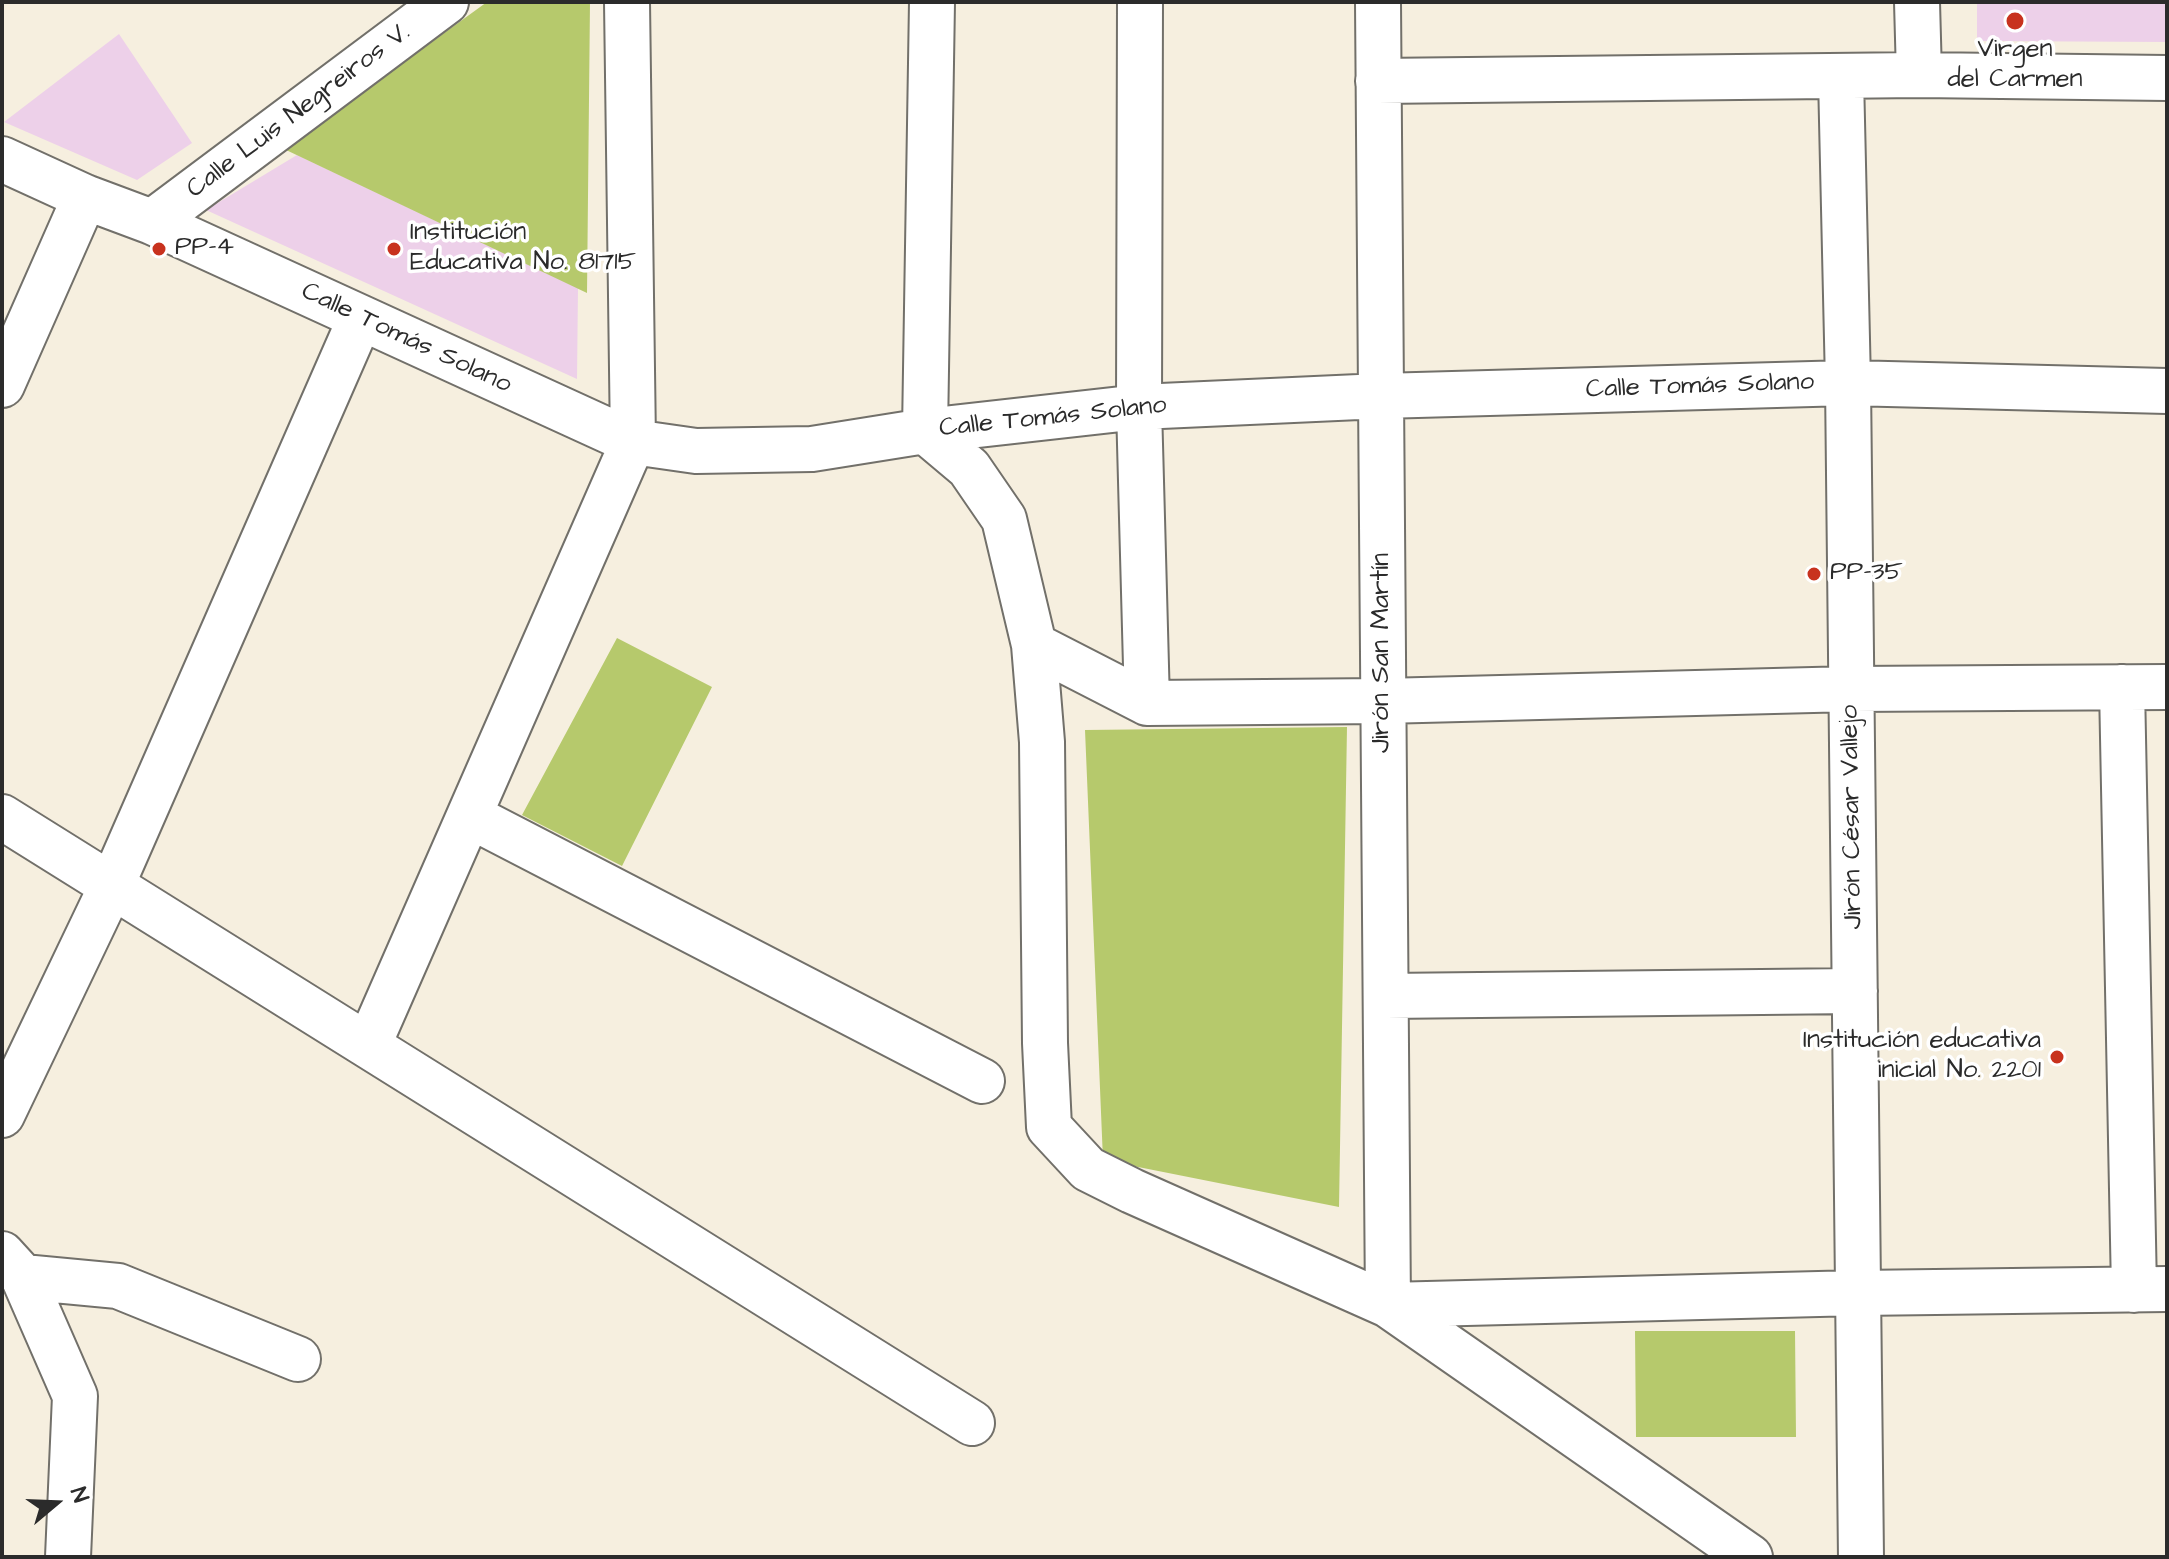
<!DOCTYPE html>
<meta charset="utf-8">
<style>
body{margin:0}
#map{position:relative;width:2169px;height:1559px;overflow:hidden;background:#f6efdf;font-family:"Architects Daughter",sans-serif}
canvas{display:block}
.frame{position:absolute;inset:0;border:4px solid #2b2b2b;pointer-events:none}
.north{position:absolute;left:16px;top:1463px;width:80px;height:80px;-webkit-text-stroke:6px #fff;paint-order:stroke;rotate:71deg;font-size:22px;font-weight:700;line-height:32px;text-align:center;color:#2b2b2b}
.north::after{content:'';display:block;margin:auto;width:28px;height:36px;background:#2b2b2b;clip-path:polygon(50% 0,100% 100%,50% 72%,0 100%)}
</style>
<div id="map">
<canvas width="2169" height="1559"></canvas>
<div class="frame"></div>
<div class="north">N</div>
</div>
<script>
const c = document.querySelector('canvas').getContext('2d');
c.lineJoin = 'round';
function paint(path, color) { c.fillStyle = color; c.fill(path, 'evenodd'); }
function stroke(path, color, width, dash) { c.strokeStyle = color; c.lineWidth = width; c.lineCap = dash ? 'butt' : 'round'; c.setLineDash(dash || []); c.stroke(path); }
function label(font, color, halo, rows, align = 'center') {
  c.font = font + ' "Architects Daughter",sans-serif'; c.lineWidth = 7; c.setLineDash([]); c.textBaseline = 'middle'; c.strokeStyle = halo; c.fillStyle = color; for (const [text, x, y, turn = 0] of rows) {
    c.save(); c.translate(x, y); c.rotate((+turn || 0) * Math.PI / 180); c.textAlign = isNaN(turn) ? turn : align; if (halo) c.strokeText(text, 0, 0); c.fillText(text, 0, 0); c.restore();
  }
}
const built = new Path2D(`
 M1977,2H2167V42L1977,41Z
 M119,34L192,143L137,180L4,122Z
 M297,155L578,288L577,379L206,210Z`);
const green = new Path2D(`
 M487,2H590L587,293L284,149Z
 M617,638L712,687L622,866L522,815Z
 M1347,727L1339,1207L1103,1160L1085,730Z
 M1635,1331H1795L1796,1437H1636Z`);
const minor = new Path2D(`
 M1140,2L1139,407L1147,703
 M1378,2L1388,1305L1858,1293L2167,1289
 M1917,2L1919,75
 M1841,77L1848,383L1861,1557
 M1378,81L1919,75L2167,78
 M2,159L85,197L152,222L633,442L696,451L812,449L925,431L1139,407L1381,396L1848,383L2167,391
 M152,222L446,2
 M2,385L85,197
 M925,431L969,468L1004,519L1034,645L1042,742L1045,1043L1049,1127L1088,1169L1132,1191L1388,1305L1750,1557
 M925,431L932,2
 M1034,645L1147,703L1383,701L1852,689L2167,687
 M2122,687L2134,1290
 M470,816L982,1081
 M2,817L972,1423
 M1386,996L1855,991
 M369,1044L633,442L627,2
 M2,1115L112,885L360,319
 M2,1254L23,1277L75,1396L68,1557
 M23,1277L118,1286L298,1359`);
const markers = [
 [2015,21,10,"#c8321e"],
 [159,249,8,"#c8321e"],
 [394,249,8,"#c8321e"],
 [1814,574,8,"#c8321e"],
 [2057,1057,8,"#c8321e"]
];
const poiNames = [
 ["Virgen",2015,51,"center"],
 ["del Carmen",2015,81,"center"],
 ["Institución",410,234],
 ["Educativa No. 81715",410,264],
 ["PP-4",175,249],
 ["PP-35",1830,574],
 ["Institución educativa",2041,1042,"right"],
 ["inicial No. 2201",2041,1072,"right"]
];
const streetNames = [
 ["Calle Luis Negreiros V.",299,112,-37],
 ["Calle Tomás Solano",406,339,25],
 ["Calle Tomás Solano",1700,387,-2],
 ["Calle Tomás Solano",1053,418,-6],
 ["Jirón San Martín",1383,653,-90],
 ["Jirón César Vallejo",1853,817,-91]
];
paint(built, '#edd0e9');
paint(green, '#b6c96c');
stroke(minor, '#72706a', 48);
stroke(minor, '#fff', 44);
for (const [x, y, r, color] of markers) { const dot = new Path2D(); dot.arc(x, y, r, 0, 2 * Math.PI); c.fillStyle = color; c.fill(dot); stroke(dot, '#fff', 3); }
label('26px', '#2b2b2b', '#fff', poiNames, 'left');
label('26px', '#2b2b2b', '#fff', streetNames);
</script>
